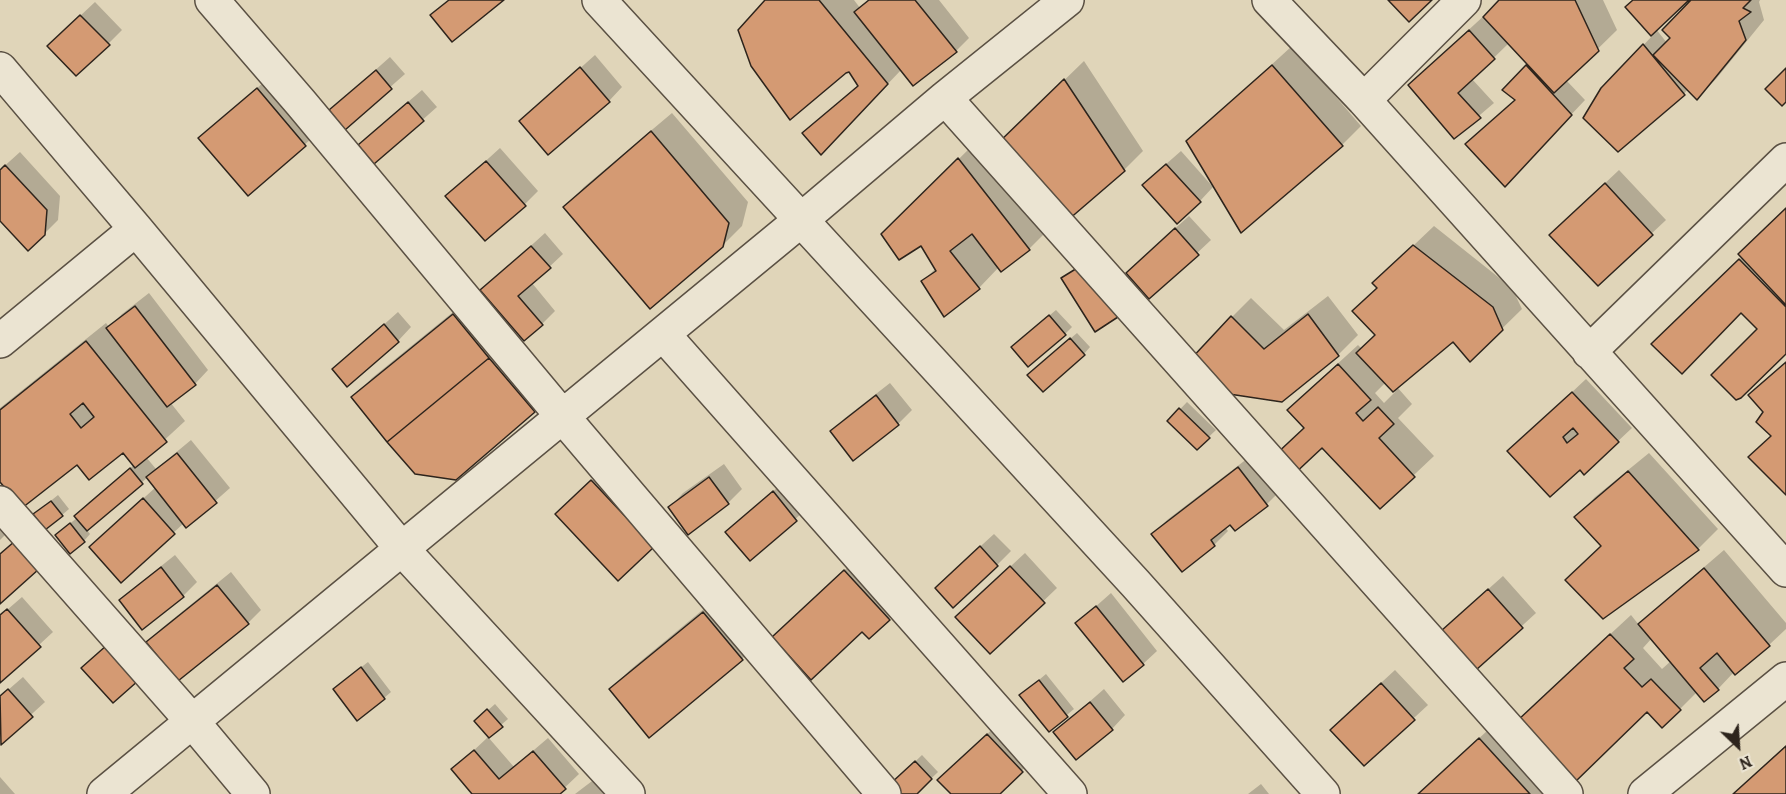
<!DOCTYPE html>
<style>
body{margin:0}
#map{position:relative;width:1786px;height:794px;overflow:hidden;background:#e0d5b9;font-family:Alegreya,serif}
canvas{display:block}
.north{position:absolute;left:1708px;top:716px;width:60px;height:60px;-webkit-text-stroke:4px #ebe4d2;paint-order:stroke;rotate:155deg;font-size:16px;font-weight:700;line-height:24px;text-align:center;color:#2d241c}
.north::after{content:'';display:block;margin:auto;width:21px;height:27px;background:#2d241c;clip-path:polygon(50% 0,100% 100%,50% 72%,0 100%)}
</style>
<div id="map">
<canvas width="1786" height="794"></canvas>
<div class="north">N</div>
</div>
<script>
const c = document.querySelector('canvas').getContext('2d');
c.lineJoin = 'round';
function paint(path, color) { c.fillStyle = color; c.fill(path, 'evenodd'); }
function stroke(path, color, width, dash) { c.strokeStyle = color; c.lineWidth = width; c.lineCap = dash ? 'butt' : 'round'; c.setLineDash(dash || []); c.stroke(path); }
const shadow = new Path2D(`
 M767,0H854L860,8L868,0H939L969,38L956,51L902,69L841,133H804L859,84L849,70Z
 M1501,0H1603L1617,30L1566,80L1585,100L1518,171L1516,99L1504,90L1529,64L1509,43L1472,79L1494,103L1454,137L1423,72Z
 M1634,0H1687L1656,29L1667,43L1672,38L1694,0H1760L1759,2L1764,20L1716,79L1697,98L1688,89L1684,94L1602,89L1653,35L1627,7Z
 M95,2L122,30L108,44L63,32Z
 M1292,46L1361,126L1342,145L1188,141Z
 M595,55L622,87L609,101L521,121Z
 M390,57L405,74L345,127V97Z
 M1084,61L1143,151L1124,170L1017,126Z
 M271,76L319,132L248,194L214,125Z
 M422,90L437,107L375,162L374,131Z
 M672,113L748,202L742,226L722,246L565,207L584,187Z
 M978,140L1048,230L1029,249L999,267L979,288L923,281L936,268L921,244L883,234Z
 M500,148L538,191L524,205L447,196Z
 M1181,151L1213,187L1200,201L1157,172Z
 M20,152L60,196L58,220L44,234L0,218V170Z
 M1619,170L1666,220L1598,284L1565,221Z
 M1786,210V352L1742,311L1653,344L1742,257Z
 M1189,216L1211,240L1150,297L1141,259Z
 M1434,226L1512,288L1522,309L1470,360L1453,340L1397,387L1412,404L1398,418L1434,456L1380,507L1306,427L1309,390L1358,345L1362,349L1376,334L1378,287L1374,283ZM1386,382L1395,392L1384,403L1375,393Z
 M545,233L563,254L532,283L555,311L542,324L482,290Z
 M149,293L208,370L195,384L170,402L185,421L146,457L156,469L191,440L230,488L187,526L184,523L121,581L105,533L156,487L148,477L87,530L90,534L84,541L64,528L77,518L76,516L89,502L134,465L123,450L0,480V408L106,323L109,327L122,314Z
 M474,295L554,391L456,479L353,398L372,378Z
 M1328,296L1358,335L1338,355L1282,401L1232,317L1251,298L1284,330Z
 M1056,310L1072,327L1065,334L1020,340Z
 M398,312L411,327L398,341L334,369Z
 M1077,333L1090,347L1084,354L1036,368Z
 M1586,379L1632,428L1585,472L1523,438Z
 M890,383L912,410L898,424L832,432L845,418Z
 M1187,402L1216,430L1197,448L1169,421Z
 M1649,453L1718,529L1698,549L1603,617L1602,545L1576,517L1595,497Z
 M1252,455L1280,491L1267,504L1235,529L1231,523L1225,527L1228,531L1214,545L1182,570L1153,534L1167,520Z
 M724,464L742,489L728,503L688,533L670,507L683,493Z
 M605,468L653,546L570,501Z
 M787,479L810,506L750,559L727,532Z
 M58,495L69,509L62,515L42,508Z
 M0,503L20,520L0,540Z
 M994,534L1011,551L997,565L950,574Z
 M1724,550L1786,623V629L1769,645L1734,672L1718,689L1697,692L1680,709L1647,710L1538,701L1631,615L1639,625L1660,605ZM1652,638L1671,661L1662,669L1643,648Z
 M864,552L909,599L870,637L862,630L793,618Z
 M1025,553L1057,588L990,652L971,603Z
 M175,555L197,582L183,596L142,628L121,600L135,587Z
 M231,572L261,610L248,623L148,642L162,628Z
 M1503,576L1536,613L1476,668L1457,617Z
 M723,593L761,639L742,659L611,689L630,670Z
 M1111,593L1157,651L1143,664L1077,623Z
 M22,597L53,632L0,681V616Z
 M368,662L391,692L384,698L341,683Z
 M1395,670L1428,705L1364,764L1345,716Z
 M1046,674L1074,709L1049,730L1021,695Z
 M23,677L45,702L1,742L0,697Z
 M1104,689L1125,715L1112,729L1055,732Z
 M495,704L508,719L501,725L476,721Z
 M1499,720L1567,794H1418Z
 M1001,721L1035,758L997,794H953V766Z
 M488,737L514,767L548,738L579,774L558,794H474L453,770Z
 M1786,745V794H1733Z
 M922,755L938,772L915,794H901L892,784Z
 M600,775L615,794H575Z
 M0,777L15,794H0Z
 M1261,784L1269,794H1248Z`);
const building = new Path2D(`
 M449,0H504L452,42L430,15Z
 M765,0H819L888,84L821,155L802,133L858,86L849,72L846,73L790,120L751,66L738,30Z
 M869,0H915L957,52L913,86L854,12Z
 M1388,0H1432L1409,22Z
 M1499,0H1575L1599,51L1554,93L1483,17Z
 M1633,0H1689L1651,36L1625,7Z
 M1691,0H1751L1743,8L1751,12L1739,21L1746,40L1697,100L1653,55L1670,38L1662,30Z
 M80,15L110,45L76,76L47,46Z
 M1469,30L1495,59L1458,93L1481,118L1454,139L1408,85Z
 M1643,44L1685,95L1618,152L1583,118L1601,88Z
 M1272,65L1343,146L1241,233L1186,141Z
 M1526,65L1572,115L1505,187L1465,144L1515,100L1502,90Z
 M580,67L610,102L548,155L519,121Z
 M1786,68V102L1782,106L1765,89Z
 M376,70L392,89L345,130L329,110Z
 M1064,79L1125,171L1068,220L995,146Z
 M257,88L306,146L248,196L198,138Z
 M408,102L424,121L374,164L358,145Z
 M651,131L729,223L723,247L650,309L563,207Z
 M958,158L1030,250L1001,272L972,234L950,251L980,289L944,317L921,281L936,271L921,246L899,260L881,234Z
 M486,161L526,206L485,241L445,196Z
 M1166,164L1201,202L1177,224L1142,185Z
 M5,165L47,210L45,235L28,251L0,221V170Z
 M1605,183L1653,235L1598,286L1549,235Z
 M1786,208V305L1738,254Z
 M1175,228L1199,255L1149,299L1126,273Z
 M1413,245L1493,307L1503,330L1470,362L1453,342L1393,392L1356,353L1375,335L1352,311L1377,288L1372,283Z
 M531,246L551,268L518,296L543,325L524,341L480,290Z
 M1739,259L1786,307V354L1741,398L1736,400L1711,375L1757,329L1741,313L1682,374L1651,344Z
 M1087,262L1121,315L1095,332L1061,278Z
 M135,306L196,385L167,407L106,328Z
 M453,314L489,358L387,442L351,397Z
 M1308,314L1339,356L1282,402L1229,394L1189,361L1231,316L1264,349Z
 M1049,315L1066,335L1028,367L1011,347Z
 M384,324L399,342L347,387L332,369Z
 M1070,338L1085,355L1043,392L1027,375Z
 M86,341L167,442L135,468L123,453L89,480L77,465L22,508L0,482V410ZM83,403L94,417L81,428L70,414Z
 M489,358L535,412L456,480L415,474L387,442Z
 M1786,362V495L1748,457L1771,436L1756,422L1763,412L1748,395Z
 M1338,364L1371,400L1356,413L1363,421L1378,407L1394,424L1379,438L1415,477L1380,509L1322,448L1291,477L1273,457L1304,428L1287,410Z
 M1572,392L1619,442L1584,475L1580,470L1550,497L1507,451ZM1573,428L1578,434L1567,443L1563,437Z
 M876,395L899,425L853,461L830,431Z
 M1179,408L1210,438L1197,450L1167,421Z
 M177,453L217,503L186,528L146,477Z
 M1238,467L1268,506L1235,531L1230,525L1211,540L1215,546L1182,572L1151,534Z
 M130,468L143,484L87,531L74,516Z
 M1628,471L1699,550L1603,619L1565,580L1601,546L1574,517Z
 M709,477L729,504L688,535L668,507Z
 M591,480L654,547L618,581L555,514Z
 M773,491L797,521L750,561L725,532Z
 M143,498L175,534L121,583L89,547Z
 M51,501L63,516L45,530L33,514Z
 M70,523L85,542L70,554L55,535Z
 M15,541L39,569L0,604V554Z
 M980,546L998,566L953,608L935,588Z
 M1010,566L1045,603L990,654L955,617Z
 M161,567L184,597L142,630L119,600Z
 M1704,568L1770,646L1735,675L1717,653L1700,668L1719,690L1704,702L1638,624Z
 M844,570L890,620L869,639L862,632L811,680L772,637Z
 M217,585L249,624L178,681L146,642Z
 M1488,589L1523,628L1476,670L1441,631Z
 M1096,606L1144,665L1123,682L1075,623Z
 M7,609L41,647L0,683V615Z
 M703,612L743,660L649,738L609,689Z
 M1610,634L1634,659L1624,668L1642,687L1651,679L1681,710L1662,728L1647,712L1574,783L1517,721Z
 M107,645L139,680L113,703L81,668Z
 M361,667L385,699L357,721L333,689Z
 M1039,680L1068,717L1049,732L1019,695Z
 M1381,683L1415,720L1364,766L1330,730Z
 M8,689L33,717L1,745L0,696Z
 M1090,702L1113,730L1076,760L1053,732Z
 M487,709L503,727L489,738L474,721Z
 M987,734L1023,772L1000,794H951L937,780Z
 M1479,738L1530,794H1418Z
 M1786,746V794H1733Z
 M474,750L499,779L533,751L566,789L560,794H472L451,769Z
 M915,761L932,779L917,794H899L890,784Z`);
const street = new Path2D(`
 M212,0L301,103L563,417L884,794
 M599,0L1135,583L1323,794
 M1269,0L1364,100L1786,570
 M0,69L136,229L402,549L628,794
 M945,98L1566,794
 M1364,100L1464,0
 M663,334L1070,794
 M0,341L136,229
 M1589,352L1786,160
 M0,503L192,721L253,794
 M104,794L801,220L945,98L1067,0
 M1645,794L1786,679`);
paint(shadow, '#0003');
paint(building, '#d49a73');
stroke(building, '#2d241c', 1.5);
stroke(street, '#5a5043', 36);
stroke(street, '#ebe4d2', 33);
</script>
